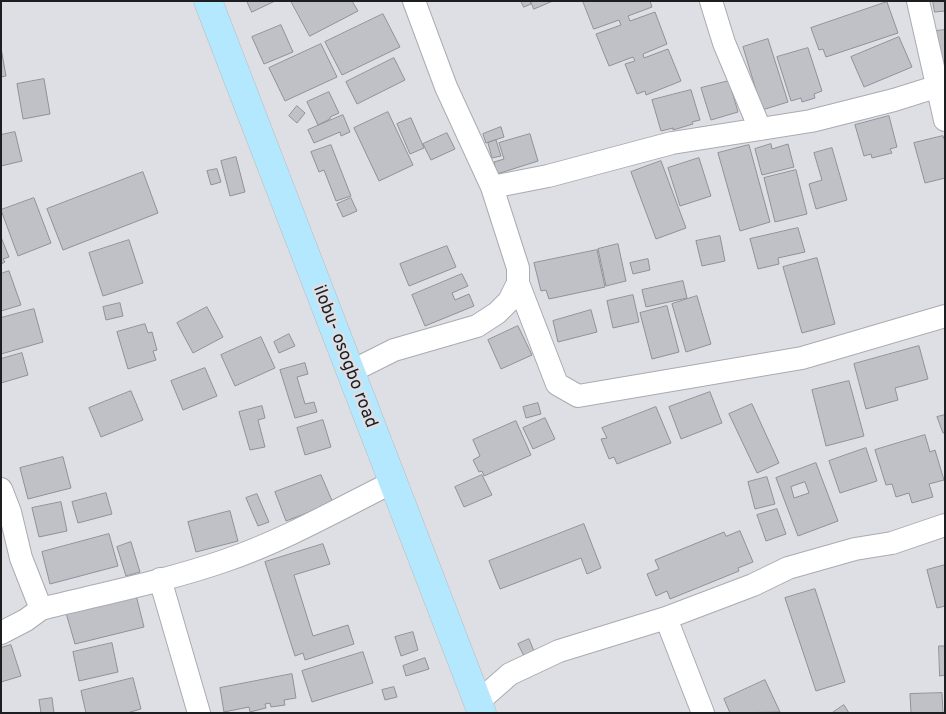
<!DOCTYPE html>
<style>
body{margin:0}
#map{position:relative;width:946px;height:714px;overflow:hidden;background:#dedfe5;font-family:Overpass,sans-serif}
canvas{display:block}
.frame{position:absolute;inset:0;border:2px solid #1d1e20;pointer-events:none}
</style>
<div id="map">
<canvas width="946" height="714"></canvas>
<div class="frame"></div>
</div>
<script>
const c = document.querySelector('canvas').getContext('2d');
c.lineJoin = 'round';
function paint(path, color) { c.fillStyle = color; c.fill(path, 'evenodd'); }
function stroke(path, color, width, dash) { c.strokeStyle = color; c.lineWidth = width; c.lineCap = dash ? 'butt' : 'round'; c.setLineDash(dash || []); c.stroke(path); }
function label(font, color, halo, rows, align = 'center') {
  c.font = font + ' Overpass,sans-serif'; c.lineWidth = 5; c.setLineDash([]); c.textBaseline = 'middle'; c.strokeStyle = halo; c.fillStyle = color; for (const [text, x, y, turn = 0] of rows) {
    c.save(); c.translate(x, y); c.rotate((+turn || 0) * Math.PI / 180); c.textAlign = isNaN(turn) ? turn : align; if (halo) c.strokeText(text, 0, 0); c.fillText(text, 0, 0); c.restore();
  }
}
const building = new Path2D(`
 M247,1H275L252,12Z
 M291,1H352L358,11L310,36Z
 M521,1H530L531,4L524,7Z
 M531,1H553L534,9Z
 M583,1H650L652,7L628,16L630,21L655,12L667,44L643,54L644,58L668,49L681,81L646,95L645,91L637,94L625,64L635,61L633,57L609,66L596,34L621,25L619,20L594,29Z
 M933,1H945V11L935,12Z
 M887,2L898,33L826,57L823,49L819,50L811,28Z
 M383,14L400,47L342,75L325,42Z
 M281,25L293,52L264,64L252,37Z
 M945,30V73L936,31Z
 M899,37L912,67L864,87L851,57Z
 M768,39L788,102L762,110L743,47Z
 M321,44L337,77L285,101L269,68Z
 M1,48L6,76L1,77Z
 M808,48L822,91L814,94L815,98L802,102L801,98L791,101L777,57Z
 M394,58L405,80L357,104L346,82Z
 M44,79L50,114L23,119L17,84Z
 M729,81L738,112L711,120L701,88Z
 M691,90L700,120L692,122L693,124L673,130V128L661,131L652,100Z
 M329,92L339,113L330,117V119L318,125L307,102Z
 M297,106L305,113L297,123L289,116Z
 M388,112L413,165L379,181L354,128Z
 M343,115L350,132L341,136L340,132L314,143L308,130Z
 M889,116L897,147L890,149L892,153L872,158L871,154L864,156L855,125Z
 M411,118L424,148L410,154L397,124Z
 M501,127L504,137L486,143L483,134Z
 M15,132L22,161L1,166V135Z
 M447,133L455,149L431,160L423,144Z
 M530,134L538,161L497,174L494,162L504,159L499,143Z
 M943,136L945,141V178L925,183L914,143Z
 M496,140L501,156L492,158L488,143Z
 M771,144L772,149L788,144L794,167L762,175L755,149Z
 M331,145L351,196L336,201L324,170L319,172L311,152Z
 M749,145L770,222L740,231L718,153Z
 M832,148L847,200L816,209L809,184L822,180L814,153Z
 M236,157L245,192L230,196L221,161Z
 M699,158L711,196L680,206L668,168Z
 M661,161L686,228L656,239L631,172Z
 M217,169L221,182L211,185L207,171Z
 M796,170L807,214L775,222L764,178Z
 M143,172L158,213L63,250L47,209Z
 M34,198L51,243L18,256L1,210Z
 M351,198L357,211L343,217L337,204Z
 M798,228L805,252L778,258L779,264L758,269L750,239Z
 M720,236L725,261L702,266L696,241Z
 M1,237L9,257L3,259L5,262L1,264Z
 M129,240L143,283L103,296L89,253Z
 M618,244L626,281L606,286L598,249Z
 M447,246L456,267L409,286L400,264Z
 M597,250L605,287L549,299L546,290L541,291L534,263Z
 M817,258L835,324L802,333L783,267Z
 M648,259L650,270L633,274L630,263Z
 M9,271L21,305L1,311V274Z
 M462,274L468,286L452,293L455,300L469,294L474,306L425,326L412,295Z
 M683,281L687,298L646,307L642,290Z
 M633,295L639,322L613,328L607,301Z
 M697,296L711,344L686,352L672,304Z
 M120,303L123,316L106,320L103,307Z
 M667,306L679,352L652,359L640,313Z
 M207,307L223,337L193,353L177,323Z
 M34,309L43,342L1,354V318Z
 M591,310L597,332L558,342L553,321Z
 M145,324L148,333L152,332L157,350L153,351L156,360L128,369L117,332Z
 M518,326L532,355L501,369L488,340Z
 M289,334L295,346L279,353L274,342Z
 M261,337L275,368L235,386L221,355Z
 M919,346L928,379L895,388L898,400L866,409L854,364Z
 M22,353L28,375L1,383V359Z
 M305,363L308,374L297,377L305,404L314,402L317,412L295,418L280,370Z
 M205,368L217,396L183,410L171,381Z
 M849,381L864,436L826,446L812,390Z
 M131,391L143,420L101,437L89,408Z
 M710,392L722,423L681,439L669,407Z
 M538,403L541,414L526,418L523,407Z
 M752,404L779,463L757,473L729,414Z
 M262,406L265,418L258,420L265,447L250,450L239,412Z
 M656,407L671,443L617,464L614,457L609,459L601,439L607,438L602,428Z
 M945,415V433H943L937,417Z
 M545,418L555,439L533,449L523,428Z
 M323,420L331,447L305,455L297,428Z
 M516,421L531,455L484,476L482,471L479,472L473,460L480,456L473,440Z
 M925,435L930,452L935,450L944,480L929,484L933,497L912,503L909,493L896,497L892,484L886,485L875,450Z
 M866,448L877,481L840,493L829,461Z
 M63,457L71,488L28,499L20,468Z
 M816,463L838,521L798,536L776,478ZM805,482L809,493L794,498L791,487Z
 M321,475L333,503L286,521L275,492Z
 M482,475L492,495L464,507L455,487Z
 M767,477L775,504L755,509L748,482Z
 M106,493L112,514L78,523L72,502Z
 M257,494L269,522L258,526L246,498Z
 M61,502L67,531L39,537L32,508Z
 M777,509L786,534L766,541L757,515Z
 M230,511L238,541L196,552L188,522Z
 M584,524L601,568L587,574L581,558L500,589L489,561Z
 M740,531L753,562L738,568L739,571L670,599L667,591L656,596L647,574L659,569L655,560L724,532L726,536Z
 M109,534L118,566L50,584L42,552Z
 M131,542L140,572L126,576L117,547Z
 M323,544L330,564L294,575L313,636L348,625L354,644L305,660L303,653L295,656L265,562Z
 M945,565V606L937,608L927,570Z
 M815,589L845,682L816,691L785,598Z
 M136,595L144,627L75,644L66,613Z
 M413,632L418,650L401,656L395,637Z
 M529,639L534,651L524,656L518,644Z
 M112,643L118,672L79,681L73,652Z
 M11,645L21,676L1,682V648Z
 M939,646H945V675L940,676Z
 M363,652L373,683L312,702L302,671Z
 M425,658L429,669L406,676L403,666Z
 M292,674L296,698L284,700L285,705L271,707L270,703L265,704L266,708L250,712L249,707L224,712L220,688Z
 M133,678L141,709L127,713H86L81,691Z
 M765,680L780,712L730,713L724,699Z
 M394,687L397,697L385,700L382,690Z
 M942,693L943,713H911L910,694Z
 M52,698L54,713H41L39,700Z
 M844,705L849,713H832Z`);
const street = new Path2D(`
 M711,1L724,43L760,129
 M918,1L945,120
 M492,187L548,176L672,143L811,121L894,100L945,84
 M518,283L557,384L578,396L802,358L945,316
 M350,372L394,350L477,326L497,313L509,301L518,283V268L492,187L446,87L414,1
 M1,489L10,512L21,558L41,609
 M160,579L199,713
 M666,618L703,713
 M1,633L26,620L41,609C101,594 166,581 224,561C283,541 337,510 393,482
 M478,702L510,674L559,651L666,618L753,585L788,568L855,549L892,543L945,525`);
const primary = new Path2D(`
 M208,1L482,713`);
const streetNames = [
 ["ilobu- osogbo road",344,357,69]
];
paint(building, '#bfc1c6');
stroke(building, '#909197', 1);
stroke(street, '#aaabb1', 24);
stroke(primary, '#bbbcbc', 29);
stroke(street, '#fff', 22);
stroke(primary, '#b3e8fe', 28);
label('18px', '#1d1e20', '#dedfe5', streetNames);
</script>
